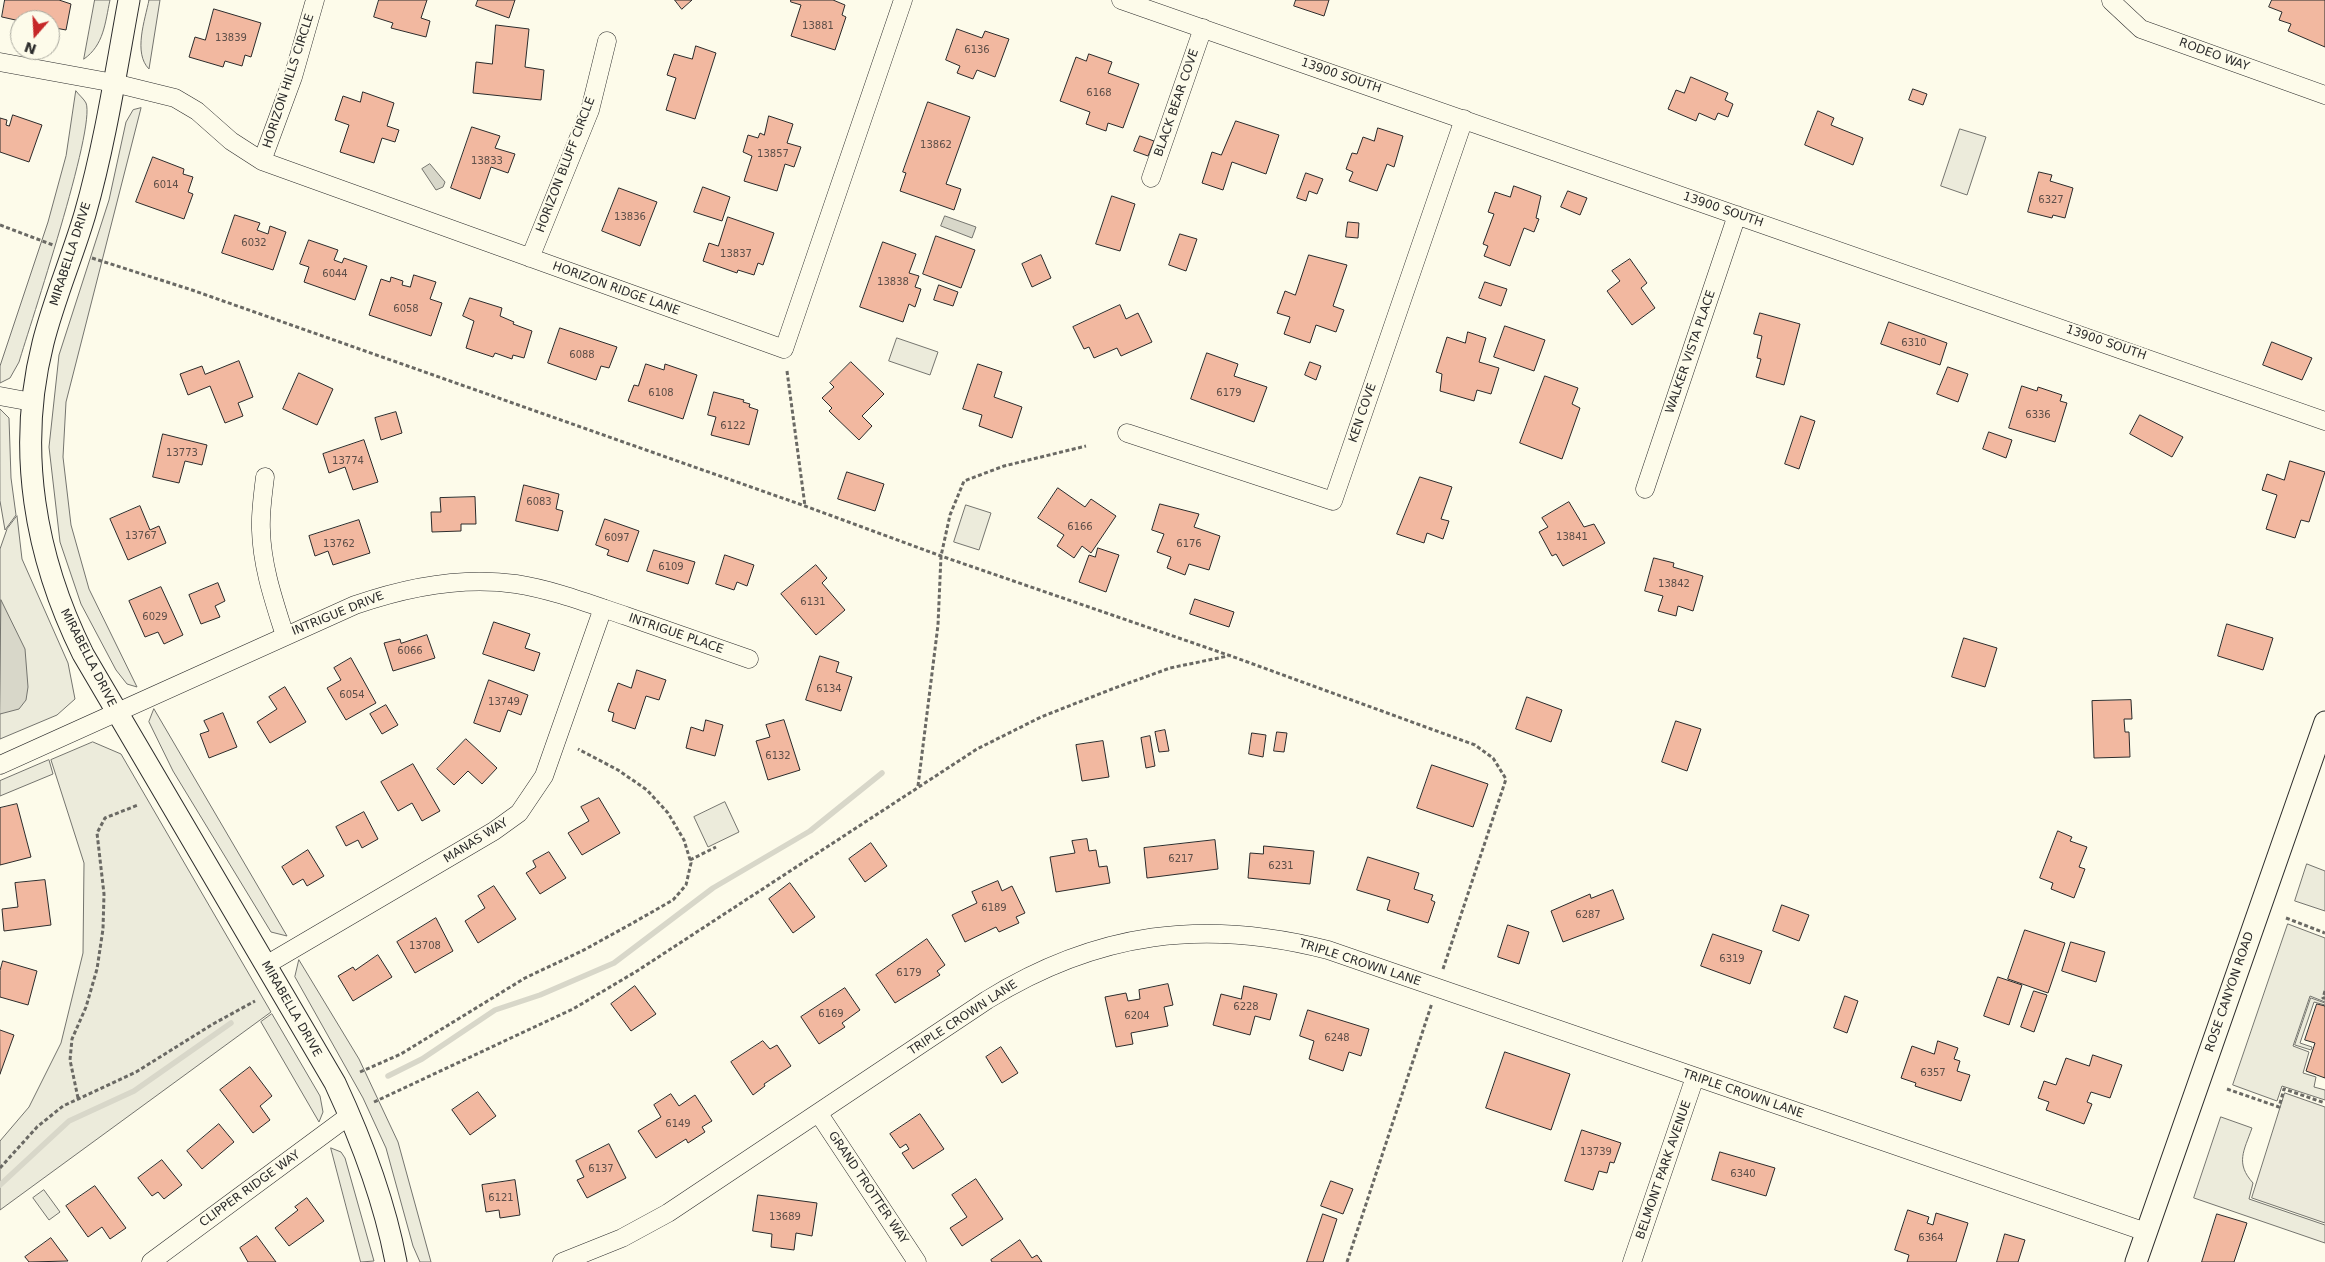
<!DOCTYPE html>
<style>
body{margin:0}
#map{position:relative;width:2325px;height:1262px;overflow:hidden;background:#fdfbea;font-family:"DejaVu Sans",sans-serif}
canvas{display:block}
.north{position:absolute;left:10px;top:10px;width:50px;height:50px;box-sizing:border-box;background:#fdfbea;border:1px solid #a9a89e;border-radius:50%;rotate:199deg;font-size:14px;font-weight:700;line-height:20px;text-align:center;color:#2b2b2b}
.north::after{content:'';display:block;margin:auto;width:18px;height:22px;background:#c62828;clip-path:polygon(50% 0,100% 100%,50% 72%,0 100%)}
</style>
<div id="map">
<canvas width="2325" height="1262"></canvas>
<div class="north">N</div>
</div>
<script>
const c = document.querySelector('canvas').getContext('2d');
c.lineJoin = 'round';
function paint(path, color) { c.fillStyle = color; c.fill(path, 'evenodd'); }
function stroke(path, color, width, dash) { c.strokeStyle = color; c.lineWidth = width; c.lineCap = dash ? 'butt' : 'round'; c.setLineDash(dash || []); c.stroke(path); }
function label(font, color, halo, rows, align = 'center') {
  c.font = font + ' "DejaVu Sans",sans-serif'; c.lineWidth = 4; c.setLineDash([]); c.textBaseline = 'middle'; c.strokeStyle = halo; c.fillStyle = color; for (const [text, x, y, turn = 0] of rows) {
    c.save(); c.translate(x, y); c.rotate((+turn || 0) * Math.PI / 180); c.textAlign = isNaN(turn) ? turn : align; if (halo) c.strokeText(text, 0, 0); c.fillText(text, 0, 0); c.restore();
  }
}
const green = new Path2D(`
 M95,0H110C105,23 104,45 84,59Z
 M149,0H160L149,69C133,53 145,20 149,0Z
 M76,91C79,95 84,99 86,103C96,128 30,325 19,362L10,378L0,383V366L48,222L66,156Z
 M141,108L66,402L63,457L71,525L89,589L137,687L127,684L116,670L81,604L60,542L49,447L59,355L109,200L126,122L133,110Z
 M1960,129L1986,137L1967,195L1941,186Z
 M897,338L938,352L930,375L889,361Z
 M0,409L9,418L11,478L16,515L5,530L0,501Z
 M966,505L991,513L979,550L954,542Z
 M17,516L22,559L68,663L75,699L57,715L0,739V549L7,529Z
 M154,709L287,936L271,932L173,771L149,722Z
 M93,742L121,754L271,1012L0,1210V1141L29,1107L61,1043L83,953L84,863L51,760Z
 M49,760L53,774L0,796V781Z
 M725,802L739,832L708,847L694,817Z
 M2307,864L2325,871V911L2295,901Z
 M2288,924L2325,938V1002L2310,996L2293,1046L2309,1052L2303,1073L2316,1077L2314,1087L2325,1090V1100L2282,1086L2277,1101L2233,1085Z
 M299,960L359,1059L398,1142L431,1262H420L413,1246L386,1148L363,1098L295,977Z
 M2311,998L2325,1003V1005L2314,1002L2300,1043L2312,1047L2311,1050L2295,1045Z
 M272,1014L320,1096L323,1112L319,1122L261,1022Z
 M2221,1117L2252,1128C2244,1151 2235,1163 2253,1183L2249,1199L2325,1225V1243L2194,1198Z
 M331,1148L341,1152L345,1158L374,1261L361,1262Z
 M44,1190L60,1212L49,1220L33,1198Z`);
const parking = new Path2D(`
 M2285,1093L2325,1107V1223L2252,1198Z`);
const water = new Path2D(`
 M430,164L445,182L443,187L436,190L422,169Z
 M945,216L976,227L972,238L941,226Z
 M1,600L25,649L28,687L26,700L19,709L0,714Z`);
const stream = new Path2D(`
 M388,1076L422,1059L495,1010L540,995L614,963L713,888L810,831L882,773
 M0,1185L69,1121L134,1091L231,1023`);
const building = new Path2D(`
 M5,0H59L71,4L66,30L50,27V20L20,21L2,17Z
 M379,0H427L421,18L430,21L426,37L391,28L393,23L374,17Z
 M478,0H515L509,18L476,6Z
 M675,0H692L682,9Z
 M791,0H833L845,5L842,15L846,17L835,50L791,36L801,5L791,2Z
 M1296,0H1329L1324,16L1294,6Z
 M2272,0H2325V47L2288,31L2291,24L2279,20L2282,12L2269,7Z
 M214,9L261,23L251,57L245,55L242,66L225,61L223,67L189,57L195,37L205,40Z
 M496,25L529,29L525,67L544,70L541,100L473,93L476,62L492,64Z
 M957,29L982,38L985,31L1009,39L995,77L977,70L973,79L957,73L960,66L946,60Z
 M696,46L716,53L695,119L666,110L676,78L667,75L674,54L692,59Z
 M1089,54L1112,62L1108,73L1139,84L1123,128L1108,123L1106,131L1086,124L1090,112L1060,101L1076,57L1086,61Z
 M1691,77L1728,93L1725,100L1733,104L1728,117L1718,113L1715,120L1699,113L1696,121L1668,109L1676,90L1684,93Z
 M1913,89L1927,94L1923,105L1909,100Z
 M363,92L394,103L387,126L399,130L395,142L382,138L374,163L340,152L349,125L335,120L343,96L360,102Z
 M928,102L970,117L946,184L961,189L954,210L900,191L906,173L903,172Z
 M1818,111L1834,118L1831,125L1863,138L1853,165L1805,145Z
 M13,115L42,125L29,162L0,152V118L7,120L6,125L9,126Z
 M769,116L793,124L787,143L801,147L794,167L785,164L777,191L744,181L752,156L743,152L748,135L758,138L760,133L764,135Z
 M1236,121L1279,135L1266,174L1232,162L1223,190L1202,183L1212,152L1221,155Z
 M472,127L500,136L495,148L515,154L508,173L491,167L480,199L451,188Z
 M1378,128L1403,136L1394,167L1387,164L1377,191L1349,181L1353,172L1346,169L1352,153L1357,154L1363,137L1374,141Z
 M1140,136L1154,141L1148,156L1134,151Z
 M153,157L184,169L183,174L193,177L188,192L193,194L184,219L136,202Z
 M2039,172L2052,175L2050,181L2073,188L2065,218L2053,215L2052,218L2028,212Z
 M1306,173L1323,179L1317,194L1309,191L1306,201L1297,198Z
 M1514,186L1541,196L1536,218L1539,219L1534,232L1524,228L1510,266L1484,256L1488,246L1483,244L1494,214L1488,212L1495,192L1510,197Z
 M703,187L730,197L722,221L694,212Z
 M619,188L657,202L640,246L602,231Z
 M1568,191L1587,198L1580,215L1561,207Z
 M1112,196L1135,204L1120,251L1096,244Z
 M235,215L260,223L257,230L268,234L270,226L286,232L273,270L222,253Z
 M728,217L774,233L763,265L758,263L754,275L738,270L737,273L703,261L709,243L718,246Z
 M1348,222L1359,223L1358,238L1346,237Z
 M1180,234L1197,239L1186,271L1169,265Z
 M936,236L975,250L961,288L923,274Z
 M309,240L338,250L334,260L342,263L344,258L367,266L355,300L304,282L309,267L300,264Z
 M883,242L916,254L909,273L919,276L915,287L921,289L915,307L909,304L903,322L860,307Z
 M1041,255L1051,278L1032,287L1022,264Z
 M1309,255L1347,265L1333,306L1344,310L1336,332L1316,325L1310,343L1284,334L1290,317L1277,313L1285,291L1295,295Z
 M1630,259L1647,283L1641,288L1655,308L1632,325L1607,291L1620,281L1612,271Z
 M414,275L436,282L430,299L442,303L431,336L369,315L381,279L390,282L391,277L403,281L402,285L410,287Z
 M1485,282L1507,289L1501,306L1479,298Z
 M939,285L958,292L953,306L934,300Z
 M470,298L502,308L500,316L514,322L513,324L532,331L524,358L513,355L512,359L495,353L493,357L466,348L474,321L463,316Z
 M1120,305L1126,319L1138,313L1152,342L1121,356L1117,348L1094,358L1089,347L1084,349L1073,327Z
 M1760,313L1800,324L1784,385L1756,377L1761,359L1757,358L1762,336L1754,334Z
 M1889,322L1947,343L1940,365L1881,344Z
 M1505,326L1545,340L1534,371L1494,357Z
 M560,328L617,347L609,368L601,366L596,380L548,363Z
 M1468,332L1486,338L1479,362L1499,368L1491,394L1477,390L1474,401L1440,391L1442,374L1436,372L1447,337L1465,343Z
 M2272,342L2312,358L2302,380L2263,365Z
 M1207,353L1238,364L1234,376L1267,387L1254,422L1191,399Z
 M239,361L253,397L238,403L243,416L225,423L210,386L188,395L180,374L202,366L205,374Z
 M851,362L884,394L862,416L872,426L859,440L829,411L832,408L822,398L834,387L830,383Z
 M1310,362L1321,366L1316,380L1305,375Z
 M646,364L664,370L665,364L697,375L683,419L628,401L634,385L638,386Z
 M978,364L1002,372L994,397L1022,407L1012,438L979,426L982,415L963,409Z
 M1948,367L1968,374L1958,402L1937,394Z
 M299,373L333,389L317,425L283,409Z
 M1545,376L1578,388L1572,404L1580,408L1562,459L1520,443Z
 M2022,386L2037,391L2038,387L2062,395L2060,401L2067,403L2055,442L2009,428Z
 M714,392L744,400L743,402L750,404L749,407L758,410L749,445L711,435L716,417L708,415Z
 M396,412L402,433L381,440L375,418Z
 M2140,415L2183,437L2172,457L2130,434Z
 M1801,416L1815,421L1799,469L1785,464Z
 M1989,432L2012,440L2006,458L1983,449Z
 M163,434L207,445L202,465L185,461L179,483L153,477Z
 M364,440L378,482L353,490L345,467L329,473L323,454Z
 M2290,461L2325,472L2309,522L2301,520L2295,538L2266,529L2277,495L2262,490L2267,474L2284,480Z
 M847,472L884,484L875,511L838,499Z
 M1420,477L1452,487L1441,519L1449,521L1443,539L1427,533L1424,543L1397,534Z
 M524,485L559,494L556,509L563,511L558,531L516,521Z
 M1058,488L1085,507L1091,499L1116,516L1091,553L1082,546L1074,558L1057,546L1064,535L1038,518Z
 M475,497L476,524H461V531L432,532L431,512H441L440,498Z
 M1569,502L1584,527L1594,524L1605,543L1563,566L1556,554L1552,556L1539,532L1548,527L1542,518Z
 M1160,504L1199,514L1194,527L1220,536L1209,570L1189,564L1185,575L1167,568L1171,557L1157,552L1164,534L1152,530Z
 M140,506L150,530L159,526L166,543L128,560L110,519Z
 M605,519L639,531L628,562L607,555L609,550L596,545Z
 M359,520L370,553L333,565L328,551L315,556L309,536Z
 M1098,548L1119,555L1106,592L1079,582L1089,555L1095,557Z
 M654,550L695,562L688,584L647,571Z
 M725,555L754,565L747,586L737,582L734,590L716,584Z
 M1654,558L1674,563L1673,567L1703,576L1693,611L1678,606L1676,616L1658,611L1663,596L1645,591Z
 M816,565L827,578L822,583L845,610L816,635L781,594Z
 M218,583L225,601L215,606L220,617L201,624L189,595Z
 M161,587L183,635L164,644L158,632L145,637L129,601Z
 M1195,599L1234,612L1229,627L1190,614Z
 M494,622L530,634L525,648L540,653L534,671L483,654Z
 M2227,624L2273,638L2263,670L2218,656Z
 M427,635L435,658L393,671L384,643L400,639L401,643Z
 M1964,638L1997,648L1985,687L1952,677Z
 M820,656L839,662L836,672L852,677L841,711L806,700Z
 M351,658L376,703L346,720L327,688L341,680L334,668Z
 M637,670L666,680L659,700L646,696L635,729L612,721L614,713L608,711L618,683L631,688Z
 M489,680L528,695L521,715L508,710L500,732L474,723Z
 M285,687L306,722L270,743L257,722L277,709L269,697Z
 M1527,697L1562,710L1551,742L1516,729Z
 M2131,700L2132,719H2124L2125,732H2129L2130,757L2094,758L2092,701Z
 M386,705L398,725L382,734L370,714Z
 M223,713L237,747L209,758L200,734L209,731L204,721Z
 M706,720L723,725L715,756L686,748L691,727L703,731Z
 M784,720L800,770L768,780L756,741L770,737L766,725Z
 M1676,721L1701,729L1687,771L1662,762Z
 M1165,730L1169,751L1159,752L1155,732Z
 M1277,732L1287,733L1284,752L1274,751Z
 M1252,733L1266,735L1263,757L1249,754Z
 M1150,736L1155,766L1146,768L1141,738Z
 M466,739L497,768L482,784L468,771L454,785L437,769Z
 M1103,741L1109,777L1082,781L1076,745Z
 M413,764L440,811L422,821L412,803L398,811L381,782Z
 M1432,765L1488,784L1473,827L1417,808Z
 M599,798L620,833L582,855L568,833L589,821L581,807Z
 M17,804L31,857L0,865V808Z
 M364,812L378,839L362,848L358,840L346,846L336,827Z
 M2058,831L2072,837L2070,841L2087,847L2079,867L2085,869L2074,898L2051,889L2053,883L2040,878Z
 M1087,839L1089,851L1096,850L1099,867L1107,866L1110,883L1056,892L1050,857L1075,853L1072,841Z
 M1215,840L1218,869L1147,878L1144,848Z
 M871,843L887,866L865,882L849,859Z
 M1264,846L1314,851L1310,884L1248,878L1250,853L1263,854Z
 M308,850L324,876L307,886L303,879L293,885L282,867Z
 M549,852L566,878L540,894L526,873L536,867L533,861Z
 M1368,857L1419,873L1414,889L1433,895L1431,900L1435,902L1428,923L1387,910L1390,900L1357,890Z
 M45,880L51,925L4,931L2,909L18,907L15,883Z
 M998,881L1002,891L1012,886L1025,913L1016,917L1019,923L999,932L996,927L965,942L952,915L977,903L972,892Z
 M790,883L815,917L793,933L769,899Z
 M494,886L516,919L478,943L465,921L485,908L478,896Z
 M1613,890L1624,919L1563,942L1551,911L1590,894L1591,898Z
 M1782,905L1809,915L1799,941L1773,931Z
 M436,918L453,951L415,973L397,942Z
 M1508,925L1529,932L1519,964L1498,957Z
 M2025,930L2065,943L2048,993L2008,979Z
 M1713,934L1762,951L1750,984L1701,966Z
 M927,939L945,965L937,971L940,975L895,1003L876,975Z
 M2071,942L2105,952L2096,982L2062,971Z
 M378,955L392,977L353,1001L338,976L353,967L355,970Z
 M3,961L37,971L28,1005L0,997V971Z
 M1998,977L2022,985L2009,1025L1984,1016Z
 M1168,984L1173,1005L1164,1007L1168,1026L1131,1033L1133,1044L1116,1047L1105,997L1126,993L1128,1001L1140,999L1139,990Z
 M635,986L656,1014L631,1031L611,1004Z
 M1244,986L1277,994L1270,1020L1255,1016L1250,1035L1213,1025L1221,994L1241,999Z
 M845,988L860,1010L842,1023L845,1027L819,1044L801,1017Z
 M2034,991L2047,995L2034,1032L2021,1027Z
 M1845,996L1858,1001L1847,1033L1834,1028Z
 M2317,1004L2325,1006V1078L2306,1071L2315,1043L2305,1040Z
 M1308,1010L1369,1029L1361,1056L1349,1052L1343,1071L1309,1059L1314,1041L1300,1036Z
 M0,1030L14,1035L0,1074Z
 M763,1041L770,1049L777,1045L791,1066L764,1084L765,1086L753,1095L731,1062Z
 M1938,1041L1958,1048L1954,1059L1960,1061L1957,1071L1970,1075L1961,1101L1915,1086L1916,1083L1901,1078L1912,1046L1934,1054Z
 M1001,1047L1018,1073L1002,1083L986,1057Z
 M1505,1052L1570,1074L1551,1130L1486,1108Z
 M2093,1055L2122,1065L2110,1098L2091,1092L2087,1102L2092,1104L2084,1124L2046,1110L2049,1102L2038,1098L2044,1081L2056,1085L2066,1058L2089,1066Z
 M250,1067L272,1096L260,1106L270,1120L253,1133L220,1090Z
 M478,1092L496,1116L470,1135L452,1110Z
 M671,1094L679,1106L695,1095L712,1121L702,1127L705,1132L688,1143L686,1139L656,1158L638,1131L661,1117L654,1105Z
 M920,1114L944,1149L913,1169L902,1153L909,1149L906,1144L900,1148L890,1134Z
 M219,1124L234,1142L202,1169L187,1151Z
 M1582,1130L1621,1143L1614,1163L1610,1162L1607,1173L1599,1171L1593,1190L1565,1181Z
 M609,1144L626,1178L587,1198L577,1180L584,1177L576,1161Z
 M1720,1152L1775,1168L1766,1196L1712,1180Z
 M162,1160L182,1185L164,1199L158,1192L152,1196L138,1178Z
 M976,1179L1003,1219L962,1246L950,1228L967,1217L952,1195Z
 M515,1180L520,1215L500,1218L499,1210L486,1212L482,1185Z
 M1331,1181L1353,1189L1343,1214L1321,1206Z
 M95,1186L126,1228L110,1239L102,1227L88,1237L66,1206Z
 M758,1195L817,1203L812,1236L796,1233L794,1250L771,1247L772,1234L753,1231Z
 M307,1198L324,1221L289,1246L275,1228L298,1210L295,1207Z
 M1908,1210L1929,1217L1927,1223L1933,1225L1936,1213L1968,1223L1956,1262H1907L1909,1255L1895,1250Z
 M1323,1214L1337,1219L1323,1262H1307Z
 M2217,1214L2247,1223L2234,1262H2202Z
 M2005,1234L2025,1240L2018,1262H1997Z
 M257,1236L276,1262H248L240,1248Z
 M51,1238L68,1261L29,1262L25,1257Z
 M1020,1240L1032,1258L1037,1255L1042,1262H992L991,1260Z`);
const path = new Path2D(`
 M0,225L53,245
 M92,258L192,290L805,506L941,556L1231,656L1475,745L1493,758L1506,779L1443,969
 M787,371L805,506
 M918,786L938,625L941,556L950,515L964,481L1004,466L1086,446
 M690,860L716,847
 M2286,918L2325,933
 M2325,991L2323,998H2325
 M360,1072L401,1054L525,978L582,951L631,924L673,900L686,885L691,863L684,840L668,813L647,790L618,770L578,749
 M2227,1089L2279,1107L2284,1089L2325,1103
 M78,1098L70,1060L72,1039L86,1007L97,969L103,929L104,894L97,833L105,818L138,805
 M374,1102L573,1009L637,971L977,749L1041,717L1112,689L1170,668L1228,656
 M0,1168L37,1127L63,1106L136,1072L213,1024L255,1001
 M1347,1262L1432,1003`);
const minor = new Path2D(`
 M1121,0L2325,421
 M2111,1L2141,29L2325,95
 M0,62L114,83L175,98L197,111L231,141L262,161L784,349L903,0
 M262,161L293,77L315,0
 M1151,178L1203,28
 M530,258L590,110L607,41
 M0,396L32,402
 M1127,433L1333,501L1464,119
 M265,477C263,494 260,513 261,530C262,567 274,601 285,636
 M1645,489L1737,215
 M0,765L355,605C407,587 462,576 516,584C554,590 590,604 626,616C667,630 708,645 749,659
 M266,965L494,831L519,813L544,776L603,608
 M819,1114L917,1262
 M151,1262L350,1115
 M562,1262L622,1238L668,1213L987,1000C1097,932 1204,918 1328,950L2146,1232
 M1632,1262L1695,1077`);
const tertiary = new Path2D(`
 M129,0C116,71 105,144 85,214C72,258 54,299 43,343C16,450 35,557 83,654L335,1083C362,1141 384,1199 396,1262
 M2136,1262L2325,722`);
const numberNames = [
 ["13881",818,26],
 ["13839",231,38],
 ["6136",977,50],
 ["6168",1099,93],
 ["13862",936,145],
 ["13857",773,154],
 ["13833",487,161],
 ["6014",166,185],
 ["6327",2051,200],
 ["13836",630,217],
 ["6032",254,243],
 ["13837",736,254],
 ["6044",335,274],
 ["13838",893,282],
 ["6058",406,309],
 ["6310",1914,343],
 ["6088",582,355],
 ["6108",661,393],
 ["6179",1229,393],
 ["6336",2038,415],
 ["6122",733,426],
 ["13773",182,453],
 ["13774",348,461],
 ["6083",539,502],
 ["6166",1080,527],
 ["13767",141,536],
 ["13841",1572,537],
 ["6097",617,538],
 ["13762",339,544],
 ["6176",1189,544],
 ["6109",671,567],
 ["13842",1674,584],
 ["6131",813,602],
 ["6029",155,617],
 ["6066",410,651],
 ["6134",829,689],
 ["6054",352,695],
 ["13749",504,702],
 ["6132",778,756],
 ["6217",1181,859],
 ["6231",1281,866],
 ["6189",994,908],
 ["6287",1588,915],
 ["13708",425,946],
 ["6319",1732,959],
 ["6179",909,973],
 ["6228",1246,1007],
 ["6169",831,1014],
 ["6204",1137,1016],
 ["6248",1337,1038],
 ["6357",1933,1073],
 ["6149",678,1124],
 ["13739",1596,1152],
 ["6137",601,1169],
 ["6340",1743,1174],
 ["6121",501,1198],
 ["13689",785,1217],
 ["6364",1931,1238]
];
const streetNames = [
 ["RODEO WAY",2214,55,20],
 ["13900 SOUTH",1341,76,19],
 ["HORIZON HILLS CIRCLE",289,81,-72],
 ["BLACK BEAR COVE",1177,103,-71],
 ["HORIZON BLUFF CIRCLE",566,165,-69],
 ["13900 SOUTH",1723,210,19],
 ["MIRABELLA DRIVE",71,254,-72],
 ["HORIZON RIDGE LANE",616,289,20],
 ["13900 SOUTH",2106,343,19],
 ["WALKER VISTA PLACE",1691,352,-71],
 ["KEN COVE",1363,413,-71],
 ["INTRIGUE DRIVE",338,614,-22],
 ["INTRIGUE PLACE",676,634,19],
 ["MIRABELLA DRIVE",88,658,63],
 ["MANAS WAY",476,841,-32],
 ["TRIPLE CROWN LANE",1360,963,18],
 ["ROSE CANYON ROAD",2230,992,-71],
 ["MIRABELLA DRIVE",291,1009,60],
 ["TRIPLE CROWN LANE",963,1018,-33],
 ["TRIPLE CROWN LANE",1743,1094,19],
 ["BELMONT PARK AVENUE",1664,1170,-71],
 ["GRAND TROTTER WAY",868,1188,56],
 ["CLIPPER RIDGE WAY",250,1189,-36]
];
paint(green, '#ecebdb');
stroke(green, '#74746e', 1);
paint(parking, '#eceadb');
stroke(parking, '#74746e', 1);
paint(water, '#d8d7c9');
stroke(water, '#74746e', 1);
stroke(stream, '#d8d7c9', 5.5);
paint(building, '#f2b8a0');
stroke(building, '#2b2b2b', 1);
stroke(minor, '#2b2b2b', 19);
stroke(tertiary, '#2b2b2b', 23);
stroke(path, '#6a6964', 3, [4, 2.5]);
stroke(minor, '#fdfbea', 18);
stroke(tertiary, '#fdfbea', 21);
label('10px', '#5d4e48', null, numberNames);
label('12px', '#2b2b2b', '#fdfbea', streetNames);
</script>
